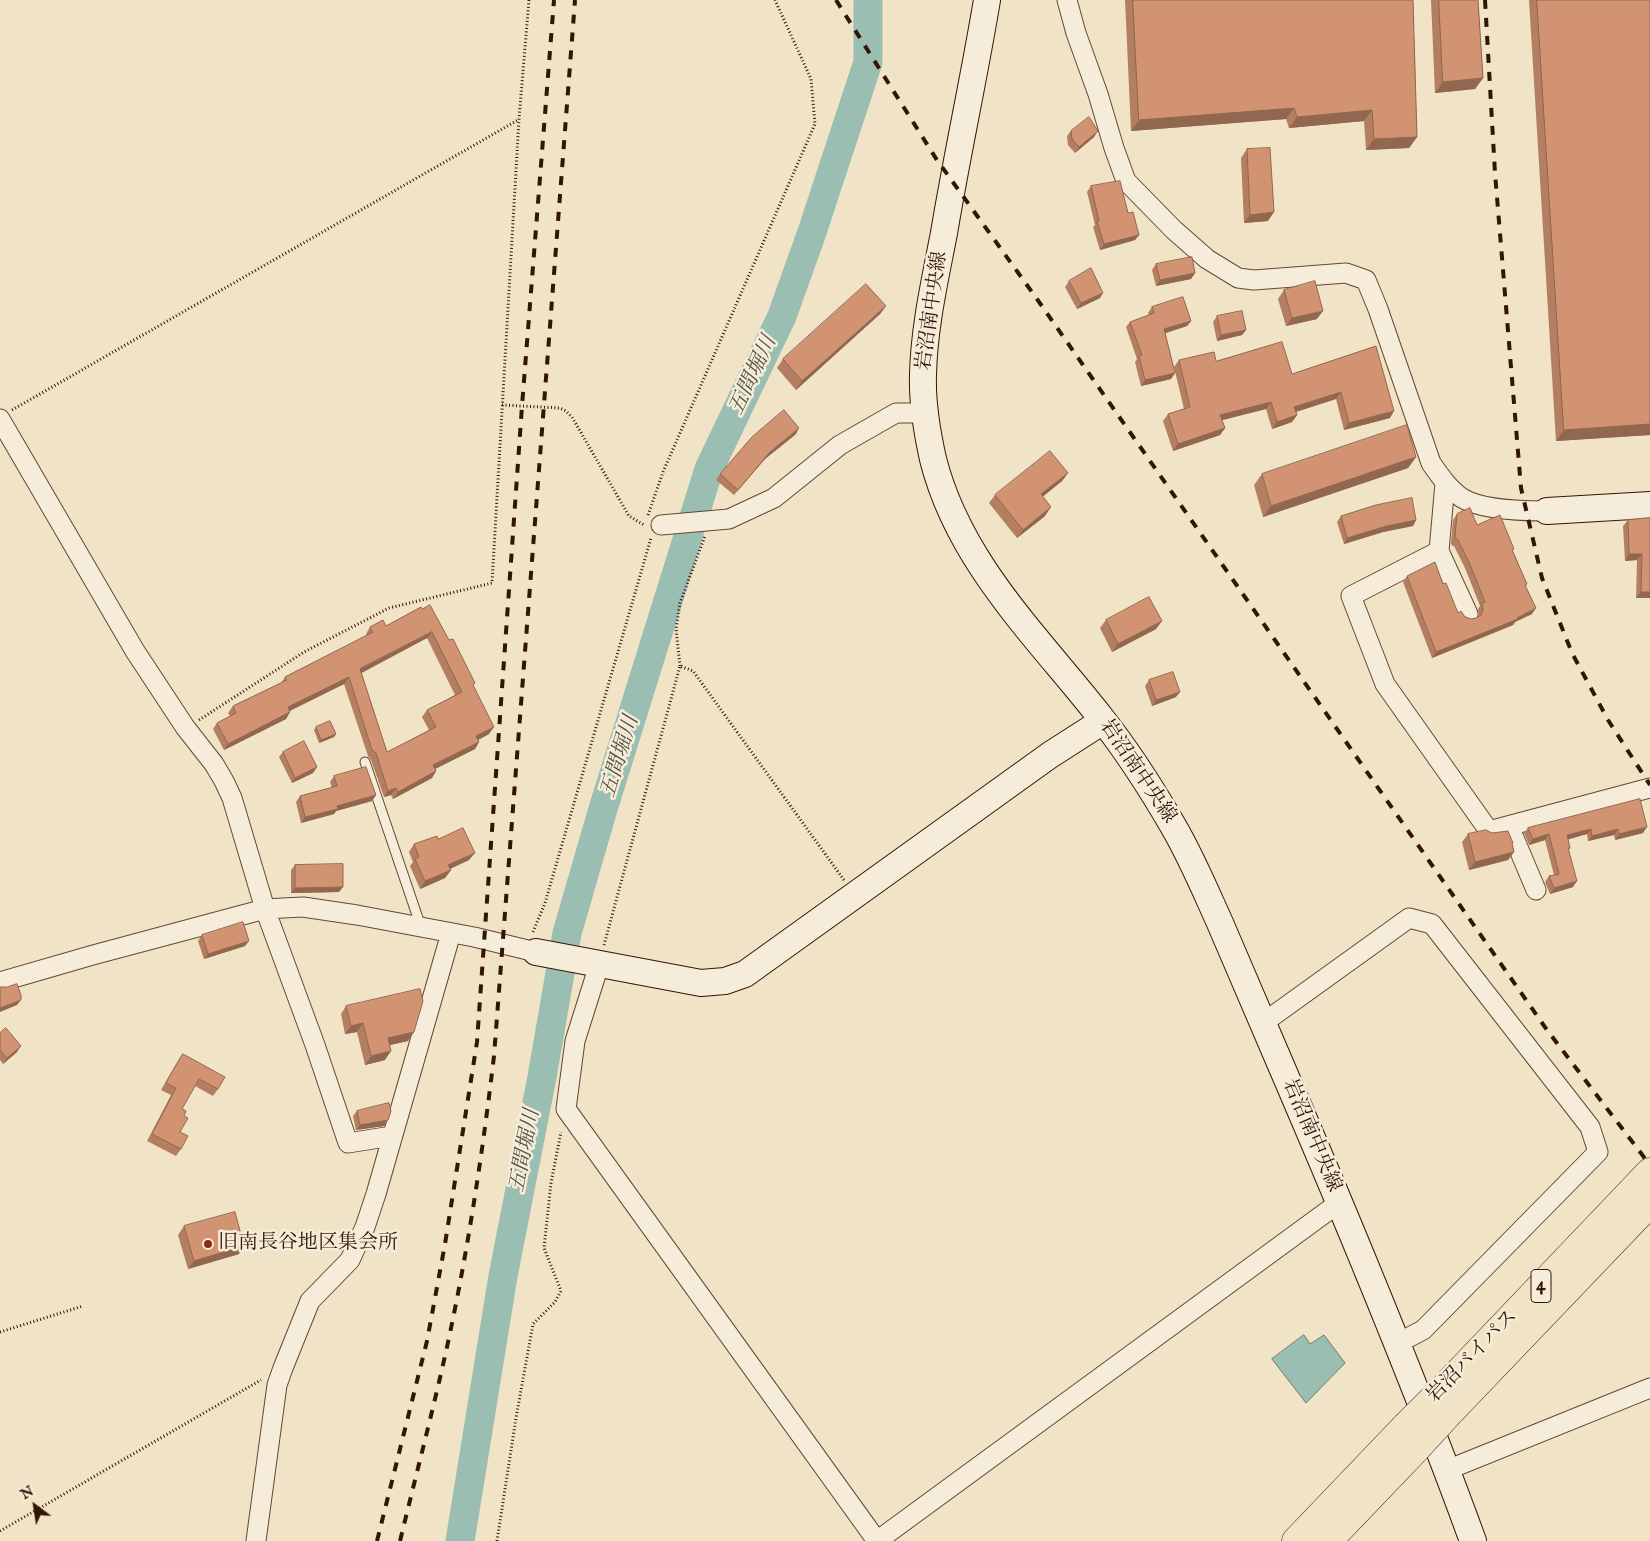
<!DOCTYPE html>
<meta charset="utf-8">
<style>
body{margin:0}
#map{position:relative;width:1650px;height:1541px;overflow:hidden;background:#f0e3c6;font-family:"IM FELL English",serif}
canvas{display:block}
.north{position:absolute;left:10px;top:1481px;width:50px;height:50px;-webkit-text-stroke:4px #f5edda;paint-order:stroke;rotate:329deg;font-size:14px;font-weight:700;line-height:20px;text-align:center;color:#341503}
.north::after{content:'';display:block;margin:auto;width:18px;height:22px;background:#341503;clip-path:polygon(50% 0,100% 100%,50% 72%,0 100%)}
</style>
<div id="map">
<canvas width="1650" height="1541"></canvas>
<div class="north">N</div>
</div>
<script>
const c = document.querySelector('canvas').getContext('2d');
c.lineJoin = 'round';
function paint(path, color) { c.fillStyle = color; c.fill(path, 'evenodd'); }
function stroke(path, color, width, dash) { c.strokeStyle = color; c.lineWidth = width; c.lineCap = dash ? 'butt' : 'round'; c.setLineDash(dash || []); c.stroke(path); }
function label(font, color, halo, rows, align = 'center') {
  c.font = font + ' "IM FELL English","Noto Serif JP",serif'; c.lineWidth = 5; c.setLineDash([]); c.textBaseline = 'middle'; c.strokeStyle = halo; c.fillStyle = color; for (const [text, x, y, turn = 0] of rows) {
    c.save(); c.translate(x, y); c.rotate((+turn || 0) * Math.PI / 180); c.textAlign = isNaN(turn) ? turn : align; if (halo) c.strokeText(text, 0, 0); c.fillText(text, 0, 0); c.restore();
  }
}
const water = new Path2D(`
 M1304,1335L1310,1344L1324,1335L1345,1363L1306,1403L1272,1359Z`);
const river = new Path2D(`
 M460,1541L503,1276L542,1077L567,933L603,809L709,469L782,316L811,235L868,62V0`);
const path = new Path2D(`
 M502,405L560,408L566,411L572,417L629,516L644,525
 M12,410L518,120
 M648,515L663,472L815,124L811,79L775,0
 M680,666L676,629L680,603L705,536
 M199,720L304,652L389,608L492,583L519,119L529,0
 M533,932L545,903L651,538
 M604,945L680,666L693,671L844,880
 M0,1332L83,1306
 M0,1531L261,1380
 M497,1541L516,1418L533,1324L555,1302L561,1291L544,1248L551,1183L561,1132`);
const lane = new Path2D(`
 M365,762L421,927`);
const street = new Path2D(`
 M1067,0L1076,33L1098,94L1114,148L1126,181L1174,230L1207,259L1238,278L1254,280L1346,273L1366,280L1378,309L1431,463C1440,476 1449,489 1462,498C1481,510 1524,511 1547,511
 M0,419L135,651L185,727L214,764L224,781L232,798L265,909L315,1045L348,1143L392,1136
 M1445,483L1439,551L1351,596L1385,684L1489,831L1650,788
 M661,525L729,519L774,498L840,445L896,413H925
 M1439,551L1468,614
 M1509,826L1536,890
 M599,965L575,1041L566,1109L877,1541
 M0,982L93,955L220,921L265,909L283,908L303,907L357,915L474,937L536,952
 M1263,1023L1409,918L1432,924L1590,1127L1598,1152L1423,1330L1398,1343
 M1447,1470L1650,1388
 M256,1541L277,1385L283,1368L310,1301L350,1260L365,1227L376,1194L451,933
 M877,1541L1340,1202`);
const secondary = new Path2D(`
 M987,0C974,78 957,155 944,233C935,280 924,327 923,375C922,402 927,432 933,459C959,563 1038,637 1102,719C1128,752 1151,788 1172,824C1191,856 1205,890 1220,923C1240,969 1260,1016 1280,1063C1348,1221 1414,1379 1473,1541
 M1547,511L1650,505
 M536,952L701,983L725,981L745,974L1050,755L1103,721`);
const highway = new Path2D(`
 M1441,1391L1650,1172
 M1449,1413L1650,1203
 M1296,1541L1406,1426
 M1328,1541L1416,1449`);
const rail = new Path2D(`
 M836,0L937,160L1037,299L1547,1030L1650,1165
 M1485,0L1495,173L1521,488L1542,578L1572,653L1608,720L1650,785
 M377,1541L427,1341L445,1244L477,1042L522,406L554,0
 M400,1541C415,1479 431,1418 445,1356C467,1257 482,1157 494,1056L575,0`);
const highwayBridge = new Path2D(`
 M1406,1426L1441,1391
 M1416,1449L1449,1413`);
const wall = new Path2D(`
 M1125,0H1413L1417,137L1409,148L1366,150L1364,121L1289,128L1286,119L1131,131Z
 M1431,0H1478L1483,78L1475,89L1435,93Z
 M1529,0H1650V435L1556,441Z
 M1071,131L1094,137L1075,153L1068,145L1067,136Z
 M1247,149L1268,221L1244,223L1241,158Z
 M1091,186L1128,213L1139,235L1135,240L1100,250L1093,227L1095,225L1087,192Z
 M1156,264L1195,273L1191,279L1156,286L1152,270Z
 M1069,281L1100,298L1077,309L1065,287Z
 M1284,290L1317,319L1286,326L1278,299Z
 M886,306L880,314L796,390L777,368L783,359Z
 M1152,307L1191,321L1187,326L1165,333L1175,373L1171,379L1141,386L1135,362L1137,359L1126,327L1130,322L1149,315L1148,313Z
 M1217,316L1246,330L1242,335L1217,341L1213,322Z
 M1376,346L1390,418L1344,430L1336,399L1296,412L1297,415L1292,422L1272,429L1266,409L1222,420L1225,428L1220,435L1173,451L1163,421L1168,414L1184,409L1174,367L1179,360L1216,361L1292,374Z
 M796,434L765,459L734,495L716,480L720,474Z
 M1416,457L1408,468L1263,517L1254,485L1262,474Z
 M1068,473L1062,481L1042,497L1045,516L1017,538L989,503L995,495Z
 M1457,514L1477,525L1513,551L1527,584L1525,587L1532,614L1515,622L1513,625L1432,658L1403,582L1407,576L1443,584L1458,613L1471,619L1476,618L1479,617L1478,609L1480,606L1465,568L1454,546H1452L1451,543L1453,520Z
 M1341,516L1416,520L1413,526L1383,532L1344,544L1337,522Z
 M1650,518V598H1636L1637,560L1625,561L1623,526L1628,520Z
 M421,607L473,686L489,734L478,740L479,742L475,749L435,769L436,771L432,778L393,799L391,795L384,797L371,760L368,756L344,684L290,711V712L286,719L224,750L213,729L217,723L230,716L228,713L233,706L281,683L285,677L367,636L366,634L370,627L386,626ZM427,638L455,695L427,710L422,717L429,730L387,752L361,672Z
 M1106,620L1156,629L1112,652L1100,628Z
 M1149,680L1176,697L1152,706L1145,686Z
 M316,727L336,734L334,737L319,743L314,730Z
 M283,752L317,767L313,773L292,783L279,757Z
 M334,776L376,795L372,801L336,811L334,814L301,823L296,802L300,796L332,788L330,782Z
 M1640,799L1643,833L1615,840L1614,835L1588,841L1587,834L1568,839L1570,848L1569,850L1573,887L1550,894L1545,882L1549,876L1554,875L1545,840L1529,845L1524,833L1528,828Z
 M1492,833L1513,843L1512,844L1514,852L1508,860L1469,870L1462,842L1468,834Z
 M438,839L469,860L450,869L451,870L445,878L420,889L410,866L413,862L409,852L414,844Z
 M295,865L339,892L291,893V870Z
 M202,935L245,946L204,959L198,941Z
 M346,1006L414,1032L408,1041L389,1045L385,1060L365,1065L357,1032L345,1034L341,1014Z
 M0,1033L17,1052L3,1064L0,1060Z
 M183,1054L218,1089L213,1096L195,1086L182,1109L184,1116L180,1132L181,1149L176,1156L147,1141L171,1095L161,1090L178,1061Z
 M357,1111L388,1120L384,1126L356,1130L353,1116Z
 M184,1226L239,1254L188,1269L178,1235Z`);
const shadedWall = new Path2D(`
 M1483,78L1475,89L1435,93L1443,82Z
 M1294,108L1286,119L1131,131L1139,120Z
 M1372,110L1364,121L1289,128L1297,117Z
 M1098,131L1094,137L1075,153L1079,147Z
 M1417,137L1409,148L1366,150L1374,139Z
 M1274,212L1268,221L1244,223L1250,215Z
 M1139,235L1135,240L1100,250L1104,244Z
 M1195,273L1191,279L1156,286L1160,280Z
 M1103,293L1100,298L1077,309L1081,303Z
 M886,306L880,314L796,390L802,381Z
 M1323,311L1317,319L1286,326L1292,318Z
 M1191,321L1187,326L1160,335L1164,329Z
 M1246,330L1242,335L1217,341L1221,335Z
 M1175,373L1171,379L1141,386L1145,380Z
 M1341,392L1336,399L1289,414L1294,407Z
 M1271,402L1266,409L1215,422L1220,415Z
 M1394,411L1390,418L1344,430L1349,423Z
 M1297,415L1292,422L1272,429L1277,422Z
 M1650,424V435L1556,441L1564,430Z
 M799,428L796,434L765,459L734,495L769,453Z
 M1225,428L1220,435L1173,451L1178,444Z
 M1416,457L1408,468L1263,517L1271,506Z
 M1068,473L1062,481L1035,503L1041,494Z
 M1051,507L1045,516L1017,538L1023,530Z
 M1416,520L1413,526L1383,532L1344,544L1347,538L1387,526Z
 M1629,554H1642L1637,560L1625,561Z
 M1641,592H1650V598H1636Z
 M1536,608L1532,614L1515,622L1513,625L1432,658L1436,652L1517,618Z
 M1162,621L1156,629L1112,652L1118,644Z
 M432,632L427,638L356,676L360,669Z
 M349,677L344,684L283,714L288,707Z
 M1180,692L1176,697L1152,706L1156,700Z
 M290,712L286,719L224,750L228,744Z
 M494,727L489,734L472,743L476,736Z
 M336,734L334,737L319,743L321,740Z
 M479,742L475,749L429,772L433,765Z
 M317,767L313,773L292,783L295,778Z
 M436,771L432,778L393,799L398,792Z
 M396,788L391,795L384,797L388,791Z
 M376,795L372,801L336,811L334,814L301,823L305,817L337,806Z
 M1647,827L1643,833L1615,840L1619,834Z
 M1591,829L1587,834L1563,841L1567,835Z
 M1618,829L1614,835L1588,841L1592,836Z
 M1549,834L1545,840L1529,845L1533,839Z
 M1514,852L1508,860L1469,870L1475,862Z
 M475,853L469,860L443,872L448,865Z
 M451,870L445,878L420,889L425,881Z
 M1577,881L1573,887L1550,894L1554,888Z
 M343,887L339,892L291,893L295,888Z
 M249,941L245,946L204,959L208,954Z
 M21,1000L17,1005L0,1012V1008Z
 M363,1023L357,1032L345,1034L351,1026Z
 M414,1032L408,1041L382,1047L388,1038Z
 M21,1046L17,1052L3,1064L7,1058Z
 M391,1051L385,1060L365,1065L371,1056Z
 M388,1120L384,1126L356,1130L360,1125Z
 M244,1246L239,1254L188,1269L194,1261Z`);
const building = new Path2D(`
 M1133,0H1413L1417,137L1374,139L1372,110L1297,117L1294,108L1139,120Z
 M1439,0H1478L1483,78L1443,82Z
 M1537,0H1650V424L1564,430Z
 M1089,117L1098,131L1079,147L1072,139L1071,131Z
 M1270,148L1274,212L1250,215L1247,149Z
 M1120,181L1128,213L1133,212L1139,235L1104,244L1097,221H1099L1091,186Z
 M1192,257L1195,273L1160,280L1156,264Z
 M1091,268L1103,293L1081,303L1069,281Z
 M1315,281L1323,311L1292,318L1284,290Z
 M866,284L886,306L802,381L783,359Z
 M1183,297L1191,321L1164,329L1175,373L1145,380L1139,356L1142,355L1130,322L1154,313L1152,307Z
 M1242,311L1246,330L1221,335L1217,316Z
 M1282,342L1292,374L1376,346L1394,411L1349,423L1341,392L1294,407L1297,415L1277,422L1271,402L1220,415L1225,428L1178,444L1168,414L1190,407L1179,360L1214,352L1216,361Z
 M784,410L799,428L769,453L738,490L720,474L752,437Z
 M1407,425L1416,457L1271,506L1262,474Z
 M1050,451L1068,473L1041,494L1051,507L1023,530L995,495Z
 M1412,498L1416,520L1387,526L1347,538L1341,516L1376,505Z
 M1470,508L1477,525L1500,515L1514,549L1512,550L1527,584L1525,585L1536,608L1517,618L1518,619L1436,652L1407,576L1435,562L1443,584L1446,583L1458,613L1461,611L1465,617L1471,619L1476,618L1481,615L1483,610L1482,603L1485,602L1469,562L1458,540H1457L1455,537L1457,514Z
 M1650,518V592H1641L1642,554H1629L1628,520Z
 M1149,597L1162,621L1118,644L1106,620Z
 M430,605L449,640L453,639L475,683L473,685L494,727L476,736L479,742L433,765L436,771L398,792L396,788L388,791L376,753L372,750L349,677L288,707L290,712L228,744L217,723L236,713L233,706L287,680L285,677L373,632L370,627L383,620L386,626L421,607L422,609ZM432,632L462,692L427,710L436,727L387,752L360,669Z
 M1173,672L1180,692L1156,700L1149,680Z
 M330,721L336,734L321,740L316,727Z
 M304,741L317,767L295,778L283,752Z
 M366,767L376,795L337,806L338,809L305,817L300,796L337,786L334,776Z
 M1640,799L1647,827L1619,834L1618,829L1592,836L1591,829L1567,835L1570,848H1568L1577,881L1554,888L1549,876L1559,874L1549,834L1533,839L1528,828Z
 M463,828L475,853L448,865L451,870L425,881L415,859L419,857L414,844L437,836L438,839Z
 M1486,830L1492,833L1508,831L1513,843H1512L1514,852L1475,862L1468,834Z
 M343,864V887L295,888V865Z
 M243,922L249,941L208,954L202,935Z
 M17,984L21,995V1000L0,1008V987H7Z
 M420,989L423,1001L414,1032L388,1038L391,1051L371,1056L363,1023L351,1026L346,1006Z
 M6,1028L21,1046L7,1058L0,1050V1033Z
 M183,1054L225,1077L218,1089L199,1079L182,1109L186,1111L184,1116L188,1118L180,1132L188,1136L181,1149L152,1134L176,1088L166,1083Z
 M389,1103L391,1111L388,1120L360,1125L357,1111Z
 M235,1212L244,1246L194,1261L184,1226Z`);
const markers = [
 [208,1244,5,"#8f2418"]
];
const shields = [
 [1541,1286,20]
];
const shieldNames = [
 ["4",1541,1286]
];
const streetNames = [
 ["岩沼南中央線",933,311,-82],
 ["岩沼南中央線",1137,772,56],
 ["岩沼南中央線",1311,1136,67],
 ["岩沼バイパス",1473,1357,-46]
];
const poiNames = [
 ["旧南長谷地区集会所",218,1244]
];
const waterNames = [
 ["五間堀川",754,376,-65],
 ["五間堀川",621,757,-73],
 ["五間堀川",526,1151,-79]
];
paint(water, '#9abeb2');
stroke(water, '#717a6c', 1);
stroke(river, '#9abeb2', 29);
stroke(lane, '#634834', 11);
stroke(street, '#634834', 21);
stroke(secondary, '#341503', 28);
stroke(highway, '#341503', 29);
stroke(path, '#341503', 3, [1, 2.5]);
stroke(lane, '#f5edda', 9);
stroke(street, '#f5edda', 19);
stroke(secondary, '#f5edda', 26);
stroke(highway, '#f0e3c6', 28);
stroke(rail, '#341503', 4, [9, 9]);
stroke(highwayBridge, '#341503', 29, []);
stroke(highwayBridge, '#f0e3c6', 28);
paint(wall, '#b47e61');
paint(shadedWall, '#92674f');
paint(building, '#d19371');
stroke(building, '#92674f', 1);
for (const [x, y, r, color] of markers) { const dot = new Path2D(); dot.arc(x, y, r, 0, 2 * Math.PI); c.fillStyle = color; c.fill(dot); stroke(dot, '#f5edda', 2); }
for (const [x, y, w] of shields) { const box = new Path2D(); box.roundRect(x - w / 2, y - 16.5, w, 33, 4); c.fillStyle = '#f5edda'; c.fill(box); stroke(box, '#341503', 1); }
label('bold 19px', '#341503', null, shieldNames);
label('20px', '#341503', '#f5edda', streetNames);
label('20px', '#341503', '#f5edda', poiNames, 'left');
label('italic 21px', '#585040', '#f5edda', waterNames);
</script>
